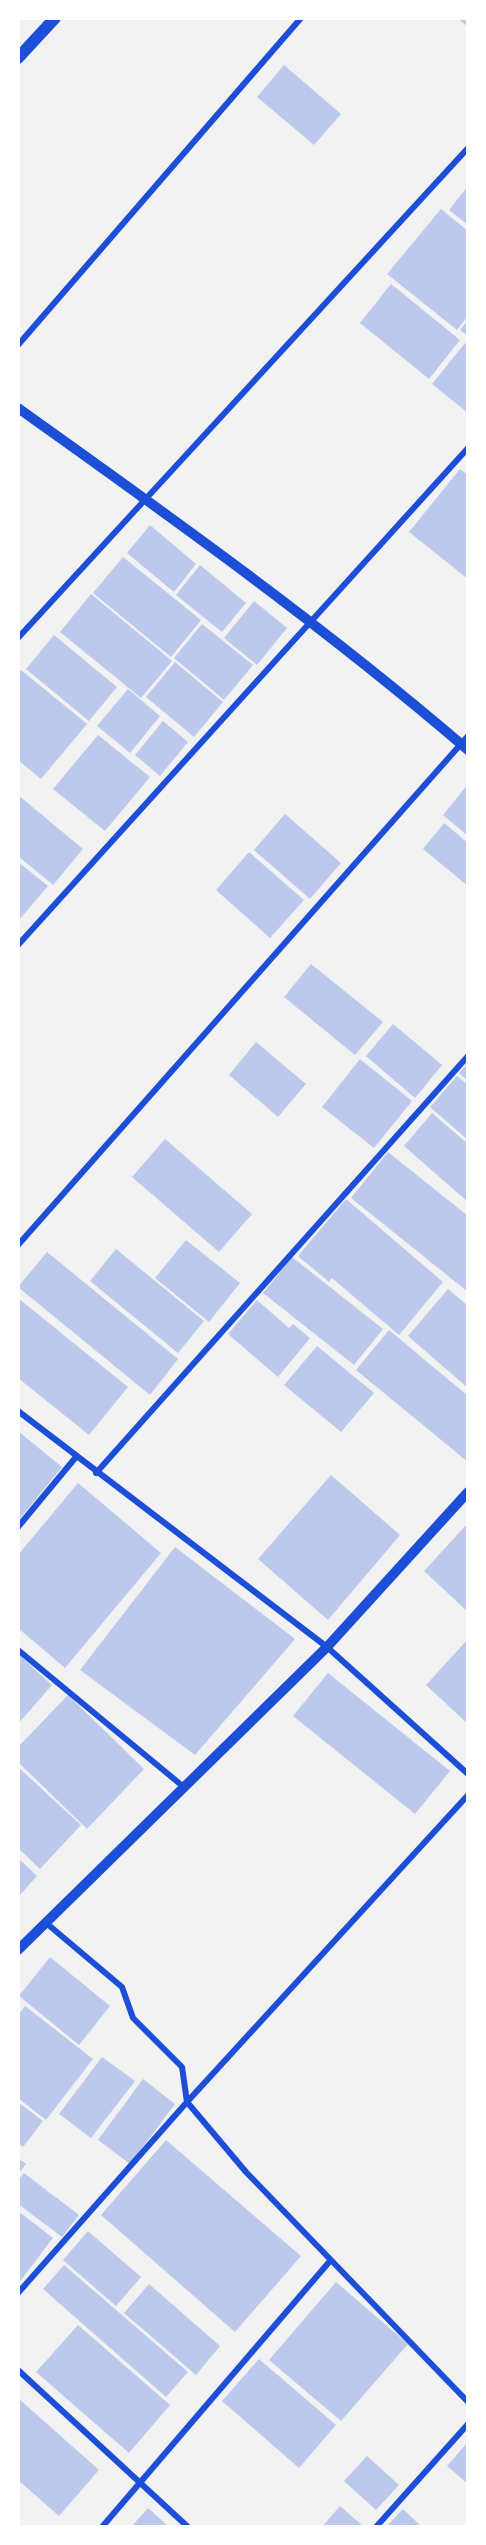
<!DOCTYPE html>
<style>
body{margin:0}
#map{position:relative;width:486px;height:2545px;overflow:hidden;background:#f2f2f2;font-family:"Titillium Web",sans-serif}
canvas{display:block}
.frame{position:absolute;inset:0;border:20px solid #fff;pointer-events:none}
</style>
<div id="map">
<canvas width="486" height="2545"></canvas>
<div class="frame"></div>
</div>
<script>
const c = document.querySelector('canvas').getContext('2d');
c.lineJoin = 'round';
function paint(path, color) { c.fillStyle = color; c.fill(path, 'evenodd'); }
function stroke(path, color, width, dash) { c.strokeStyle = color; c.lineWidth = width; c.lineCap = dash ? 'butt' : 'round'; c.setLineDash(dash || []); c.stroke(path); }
const building = new Path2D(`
 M457,18H468V27Z
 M284,65L341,114L314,145L257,97Z
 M468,186V225L449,210Z
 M441,209L468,231V316L457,330L387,274Z
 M391,284L460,340L429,379L360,323Z
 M468,320V336L460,330Z
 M465,343L468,346V413L432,384Z
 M460,469L468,475V579L409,532Z
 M150,525L196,564L174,592L127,553Z
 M123,557L201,620L171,657L93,593Z
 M200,565L246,603L222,632L176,595Z
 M91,594L172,661L141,698L60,632Z
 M254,601L287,628L257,665L224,638Z
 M202,624L253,665L224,700L174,658Z
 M54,635L117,687L89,721L26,669Z
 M175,662L223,702L194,737L146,697Z
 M21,670L87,724L41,779L18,760V673Z
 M128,689L160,716L130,753L97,726Z
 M163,721L188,742L160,776L135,755Z
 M98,735L150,777L105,831L53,789Z
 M468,784V836L443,815Z
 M18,795L83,849L53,885L18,856Z
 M285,814L341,863L310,899L254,850Z
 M444,823L468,843V886L423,849Z
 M249,852L304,900L270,938L216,890Z
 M18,862L48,886L19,920L18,919Z
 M311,964L383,1022L355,1055L284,997Z
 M393,1024L442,1065L415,1098L366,1056Z
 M256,1042L306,1084L278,1117L229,1075Z
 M360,1059L412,1101L374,1148L322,1107Z
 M468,1063V1081L459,1073Z
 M457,1076L468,1085V1140L430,1107Z
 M432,1113L468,1144V1202L404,1146Z
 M165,1139L252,1214L219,1252L132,1177Z
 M388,1152L468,1216V1292L351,1198Z
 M346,1199L443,1282L399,1335L332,1278L329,1282L298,1256Z
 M186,1240L240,1283L209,1322L155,1278Z
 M116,1249L204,1321L178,1353L90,1281Z
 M47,1252L178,1359L150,1395L18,1287Z
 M292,1257L383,1329L354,1365L263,1293Z
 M448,1289L468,1306V1388L408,1336Z
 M18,1298L128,1387L89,1435L18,1378Z
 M257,1300L289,1328L293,1324L310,1338L278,1377L228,1334Z
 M389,1330L468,1396V1462L356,1370Z
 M317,1346L374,1393L341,1432L284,1385Z
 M18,1431L62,1467L18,1521Z
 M331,1475L400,1535L328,1620L258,1559Z
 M78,1483L161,1553L65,1668L18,1628V1555Z
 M468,1523V1612L424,1571Z
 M175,1547L295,1639L195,1755L80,1670Z
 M468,1639V1724L426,1685Z
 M18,1654L52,1685L18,1724Z
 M328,1673L450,1771L415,1814L293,1716Z
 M68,1695L144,1769L87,1829L18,1762V1747Z
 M18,1767L81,1825L40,1869L18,1848Z
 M18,1858L37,1876L18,1897Z
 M50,1957L110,2006L79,2045L19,1996Z
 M25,2006L93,2059L46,2120L18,2098V2015Z
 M102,2057L135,2081L91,2138L59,2114Z
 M143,2079L175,2104L130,2164L98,2140Z
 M18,2102L43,2121L23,2147L18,2143Z
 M166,2140L301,2256L235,2332L101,2215Z
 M18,2158L26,2164L18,2174Z
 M24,2173L79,2215L62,2237L18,2204V2181Z
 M18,2211L53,2238L18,2284Z
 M88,2231L141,2277L116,2306L63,2260Z
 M64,2265L188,2372L166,2397L43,2289Z
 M336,2282L408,2344L341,2421L269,2360Z
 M149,2284L220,2346L196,2375L124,2313Z
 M78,2325L170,2405L129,2453L36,2372Z
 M259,2359L336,2425L299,2468L222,2401Z
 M18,2398L99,2470L59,2516L18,2480Z
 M468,2442V2484L447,2466Z
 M367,2456L399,2485L376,2510L344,2481Z
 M340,2506L364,2527H322Z
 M148,2508L169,2527H131Z
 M403,2509L422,2527H386Z`);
const minor = new Path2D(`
 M18,345L301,18
 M18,638L468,148
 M18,945L468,448
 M18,1245L468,736
 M18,1411L327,1647L468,1774
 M96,1473L468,1056
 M18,1527L76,1457
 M18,1650L185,1788
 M45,1922L122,1987L133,2018L182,2067L187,2102L246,2172L468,2402
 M18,2293L187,2102L468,1795
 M18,2370L188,2527
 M102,2527L330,2261
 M376,2527L468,2424`);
const tertiary = new Path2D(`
 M18,408C171,517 325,627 468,750
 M18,1950L327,1647L468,1492`);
const secondary = new Path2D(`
 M18,58L55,18`);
paint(building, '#bdc9ec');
stroke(minor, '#1d4ed8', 6);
stroke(tertiary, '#1d4ed8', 10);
stroke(secondary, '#1d4ed8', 12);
</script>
